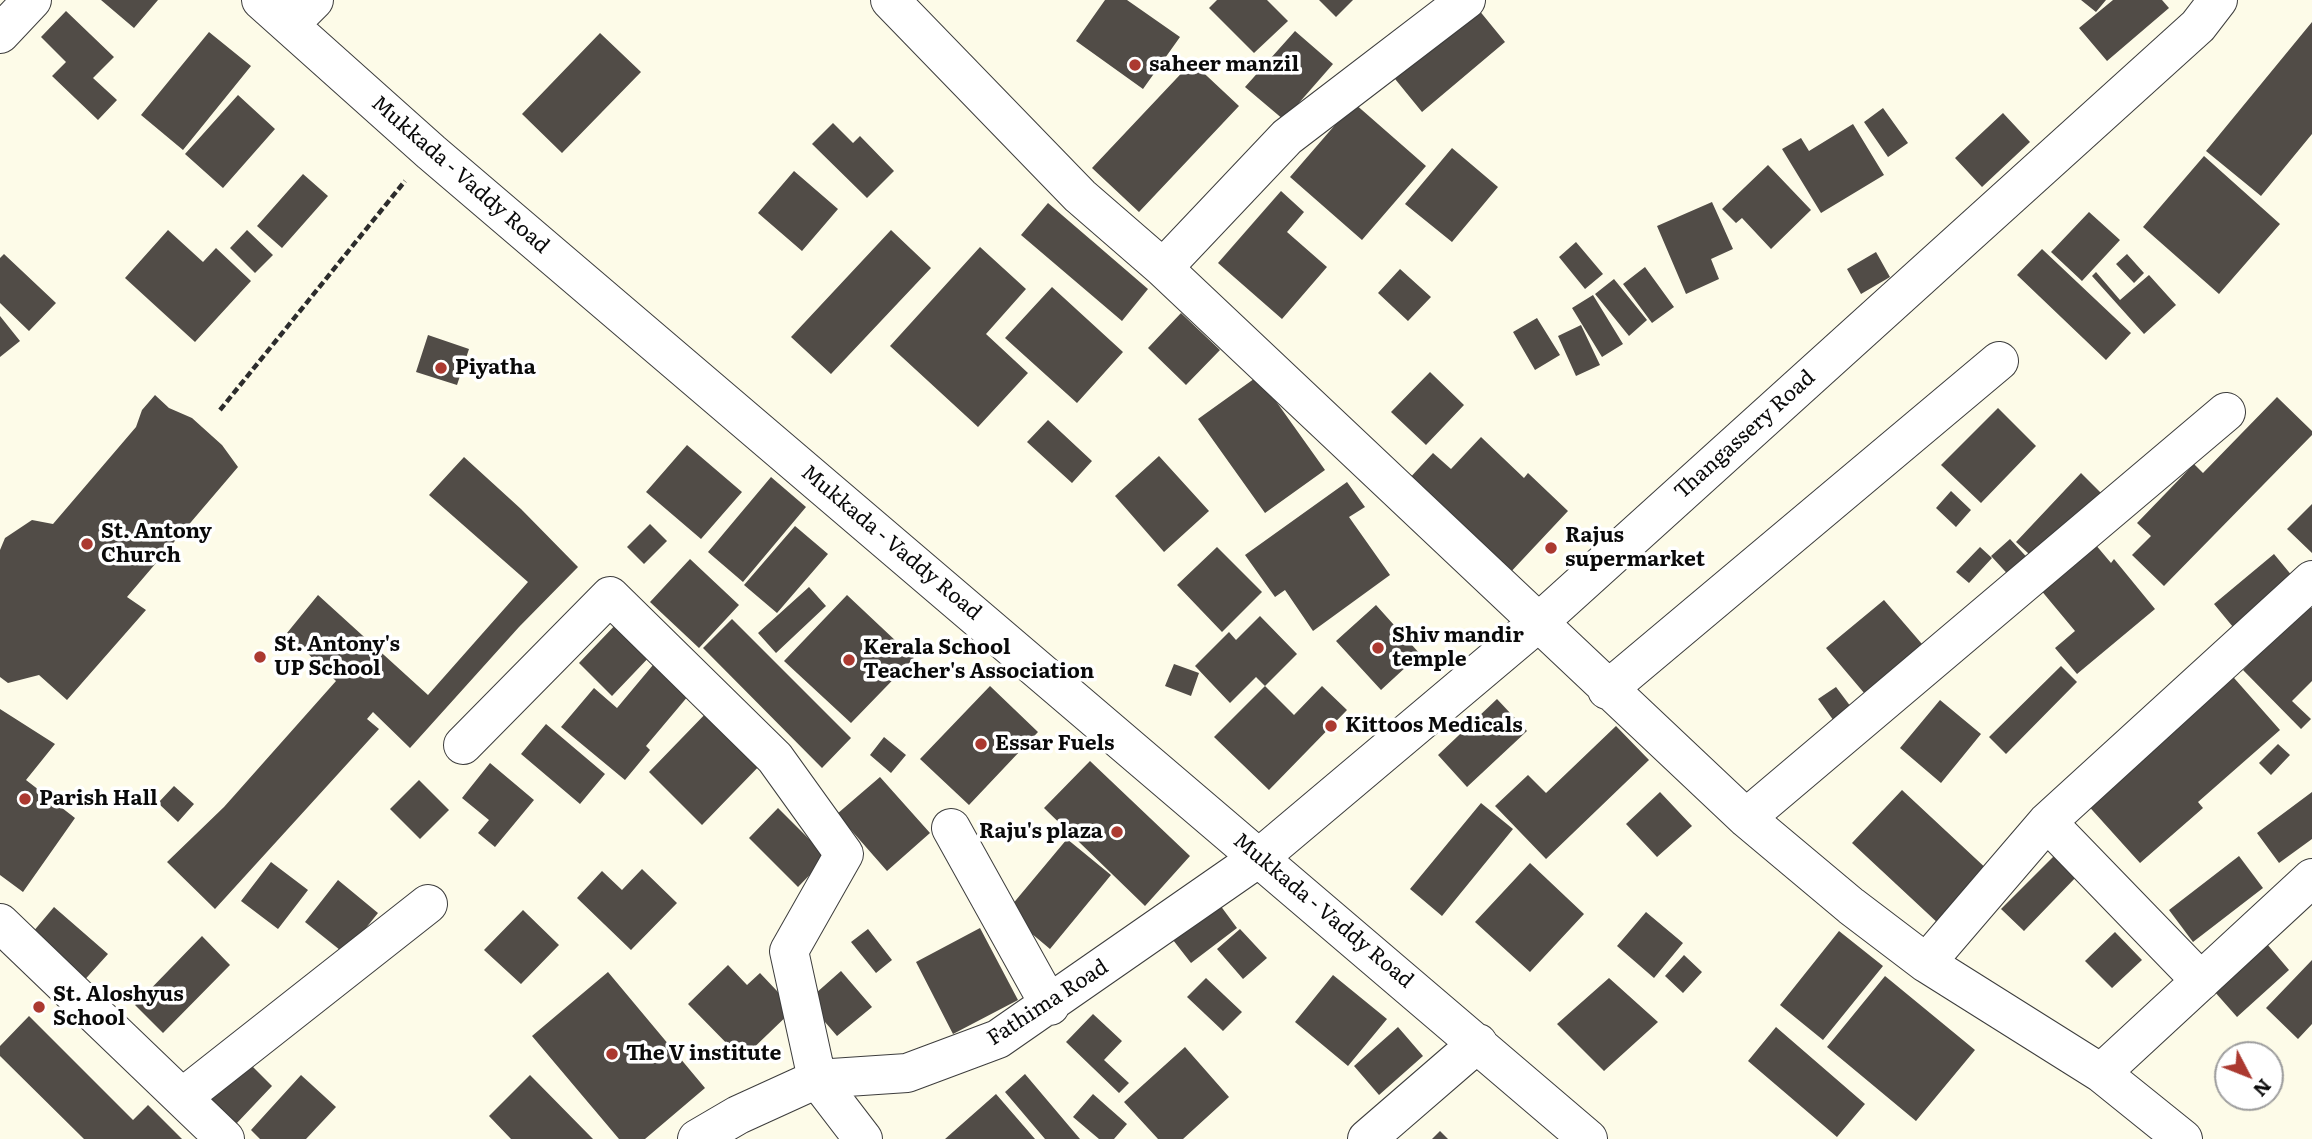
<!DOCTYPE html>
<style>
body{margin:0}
#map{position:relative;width:2312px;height:1139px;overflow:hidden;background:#fdfbe8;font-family:Literata,serif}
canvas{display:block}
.north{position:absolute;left:2214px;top:1041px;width:70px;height:70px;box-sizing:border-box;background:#fff;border:2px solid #9d9d9d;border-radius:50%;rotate:132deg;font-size:19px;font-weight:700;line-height:28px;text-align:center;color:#0a0a0a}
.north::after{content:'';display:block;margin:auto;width:24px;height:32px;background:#ab3930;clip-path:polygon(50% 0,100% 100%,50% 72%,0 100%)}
</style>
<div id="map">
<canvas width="2312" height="1139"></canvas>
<div class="north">N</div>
</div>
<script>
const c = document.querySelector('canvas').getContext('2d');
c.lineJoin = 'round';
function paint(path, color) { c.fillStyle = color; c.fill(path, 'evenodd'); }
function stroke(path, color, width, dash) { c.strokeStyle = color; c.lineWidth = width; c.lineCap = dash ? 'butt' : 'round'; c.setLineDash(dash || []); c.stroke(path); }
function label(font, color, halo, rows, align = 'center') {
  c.font = font + ' Literata,serif'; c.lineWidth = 7; c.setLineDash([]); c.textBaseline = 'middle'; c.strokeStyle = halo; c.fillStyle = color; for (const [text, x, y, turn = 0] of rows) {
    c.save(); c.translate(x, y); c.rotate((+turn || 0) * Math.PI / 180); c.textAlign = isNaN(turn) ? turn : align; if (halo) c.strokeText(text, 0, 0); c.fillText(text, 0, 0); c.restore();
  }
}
const building = new Path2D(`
 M101,0H158L134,28Z
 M1105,0H1127L1180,37L1143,89L1076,41Z
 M1217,0H1267L1288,21L1254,53L1209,8Z
 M1319,0H1353L1336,17Z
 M2081,0H2106L2096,12Z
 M2113,0H2162L2169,8L2107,61L2079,28Z
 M1474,4L1505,42L1422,112L1391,74Z
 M66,11L114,57L93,78L117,100L98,120L52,76L66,62L41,37Z
 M2312,22V134L2261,196L2206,151Z
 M1295,31L1333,64L1284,120L1245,87Z
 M209,32L251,66L183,150L141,115Z
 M600,33L641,72L562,153L522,114Z
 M1192,62L1239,106L1139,212L1092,168Z
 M238,95L275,129L223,188L185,154Z
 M1354,103L1426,166L1362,240L1290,177Z
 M1883,108L1908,143L1888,157L1864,122Z
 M2003,113L2030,142L1982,187L1955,158Z
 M833,123L853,143L860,136L894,171L867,198L812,144Z
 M1853,124L1884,175L1821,213L1782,149L1801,138L1809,151Z
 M1452,148L1498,187L1452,242L1405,204Z
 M2204,156L2280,224L2219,294L2143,227Z
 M1768,165L1811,210L1771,249L1742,218L1736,223L1722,209Z
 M794,171L838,209L802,251L758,213Z
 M303,174L328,196L282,248L257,226Z
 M1281,191L1304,212L1287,232L1327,267L1282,319L1218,263Z
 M1712,202L1733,249L1711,259L1719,279L1686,294L1657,226Z
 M1048,203L1148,289L1122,321L1021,235Z
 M2089,212L2120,240L2082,281L2051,252Z
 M168,230L203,262L216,248L251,281L195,342L125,278Z
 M247,230L273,255L255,273L230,248Z
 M891,230L931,268L831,374L791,337Z
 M1576,242L1603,274L1585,289L1559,257Z
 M980,247L1026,289L986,334L1028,373L978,427L890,346Z
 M2042,249L2131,333L2106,360L2017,275Z
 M1876,252L1890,277L1861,294L1847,269Z
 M4,254L56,303L29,331L0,303V258Z
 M2127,254L2144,273L2134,283L2116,264Z
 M1645,267L1674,307L1652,323L1623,284Z
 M1400,269L1431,297L1408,321L1378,293Z
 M2096,272L2120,300L2149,275L2176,305L2144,334L2092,276Z
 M1614,279L1647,320L1629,336L1595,294Z
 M1052,287L1123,352L1077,403L1005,338Z
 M1593,295L1623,344L1602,357L1572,308Z
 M1181,313L1220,350L1186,385L1148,348Z
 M0,316L20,341L0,357Z
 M1537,318L1560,355L1535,370L1513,332Z
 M1581,325L1600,365L1576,376L1558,336Z
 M428,335L469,349L457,385L416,372Z
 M1430,372L1464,405L1426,445L1391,412Z
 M1258,376L1325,470L1265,513L1198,419Z
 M155,395L169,408L192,418L222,445L238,467L127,597L146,610L67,700L39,675L8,683L0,677V550L5,538L32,520L53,524L136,427L142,410Z
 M2277,397L2312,431V435L2164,586L2132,555L2151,536L2137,523L2194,464L2203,473Z
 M1998,408L2036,446L1981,503L1941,465Z
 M1048,420L1092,461L1072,483L1027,442Z
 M1481,437L1524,478L1528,473L1568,511L1507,576L1407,481L1433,453L1451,469Z
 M687,445L742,492L701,539L646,492Z
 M1159,456L1209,511L1164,552L1115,496Z
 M464,457L521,509L578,567L519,627L410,748L373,712L367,719L379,729L215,909L167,862L224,807L336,681L287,633L318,595L428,695L528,582L429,495Z
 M2081,473L2105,497L2041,565L2016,542Z
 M771,477L806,507L743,582L708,552Z
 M1347,482L1365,507L1349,517L1390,575L1313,631L1285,590L1275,597L1245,555Z
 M1951,491L1971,510L1956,527L1936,508Z
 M2312,504V553L2287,529Z
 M650,524L667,541L644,564L627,547Z
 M795,526L828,554L777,613L744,585Z
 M2010,539L2034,565L2015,582L1991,556Z
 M2095,544L2111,563L2114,559L2155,609L2077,674L2055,648L2075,631L2040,589Z
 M1217,547L1262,592L1222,632L1177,585Z
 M1980,547L1992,558L1969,583L1956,572Z
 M2274,554L2293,577L2233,627L2214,604Z
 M690,559L739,605L699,648L650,602Z
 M809,587L826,606L776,653L758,633Z
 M847,595L914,658L851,723L784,661Z
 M1884,600L1928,651L1870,700L1826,648Z
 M1376,605L1420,654L1381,690L1336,641Z
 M2309,605L2312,608V681L2292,701L2311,719L2301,729L2243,670Z
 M1260,616L1297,654L1265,686L1256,677L1230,703L1195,666L1229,632L1236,640Z
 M732,619L851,738L822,768L703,648Z
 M620,620L654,652L612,696L579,663Z
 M658,659L694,689L646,746L650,750L625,780L561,727L594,688L617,708Z
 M1174,664L1199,673L1191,696L1165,686Z
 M2061,666L2077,682L2006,754L1989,737Z
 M2227,670L2280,730L2198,802L2203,808L2140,863L2084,801Z
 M990,686L1038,732L969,805L920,759Z
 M1265,686L1294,715L1322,686L1347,710L1269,790L1214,737Z
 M1836,687L1857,715L1839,728L1818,699Z
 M1497,699L1527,731L1467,787L1438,755Z
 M1940,700L1981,734L1941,783L1900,748Z
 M712,707L766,759L702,825L649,772Z
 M0,709L55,744L26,780L75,818L23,892L0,875Z
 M546,724L605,774L580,804L521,754Z
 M1616,726L1649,760L1546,859L1495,806L1528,775L1546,793Z
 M884,737L906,755L891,773L870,755Z
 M2278,744L2290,755L2271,775L2259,763Z
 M1090,761L1190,856L1145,906L1044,808Z
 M490,763L534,800L495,847L478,833L489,820L462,798Z
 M880,777L930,833L887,871L837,814Z
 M419,780L449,810L420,839L390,809Z
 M174,786L194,804L178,822L158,803Z
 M1902,790L1990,872L1940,925L1852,843Z
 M1660,792L1692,826L1657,857L1626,824Z
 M2312,792V839L2279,863L2257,833Z
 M1481,803L1513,829L1442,916L1410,889Z
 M778,808L827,857L798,887L749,838Z
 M1067,839L1111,875L1050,949L1006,912Z
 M2057,853L2079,874L2024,931L2001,909Z
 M2239,856L2263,888L2193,942L2169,910Z
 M271,862L308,890L278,929L241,901Z
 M1530,863L1584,914L1530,972L1475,922Z
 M642,869L677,903L631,950L577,898L602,871L622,890Z
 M338,880L378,913L345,954L305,922Z
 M1220,905L1237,928L1191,963L1173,940Z
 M54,907L108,954L80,985L27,939Z
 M523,910L559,945L521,984L484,950Z
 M1646,912L1683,943L1654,978L1617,946Z
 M980,928L1018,1000L953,1034L916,962Z
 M868,929L892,960L876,973L851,942Z
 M1240,929L1267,958L1243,979L1217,949Z
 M1839,931L1883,966L1823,1040L1780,1005Z
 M2115,932L2142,960L2112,988L2085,961Z
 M202,936L230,965L163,1033L135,1005Z
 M2267,944L2289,970L2237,1017L2214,991Z
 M1684,955L1702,972L1683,993L1665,976Z
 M2312,960V1024L2298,1039L2266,1008Z
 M728,965L747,985L760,973L794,1009L742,1059L688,1004Z
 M841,971L872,1007L837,1036L807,1001Z
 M608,972L705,1088L645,1139H619L532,1036Z
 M1333,975L1387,1019L1348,1066L1295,1022Z
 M1885,976L1975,1050L1916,1121L1827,1047Z
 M1206,978L1242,1012L1223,1031L1187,997Z
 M1609,978L1658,1022L1604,1071L1557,1024Z
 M1093,1014L1122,1041L1104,1060L1129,1083L1119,1093L1066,1042Z
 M29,1016L133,1120L148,1105L182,1139H84L0,1056V1046Z
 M1398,1027L1423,1056L1379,1095L1354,1066Z
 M1776,1027L1865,1104L1837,1137L1748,1061Z
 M1185,1047L1229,1097L1183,1139H1158L1124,1102Z
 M245,1059L272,1086L236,1124L208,1097Z
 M1025,1074L1080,1139H1045L1005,1092Z
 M301,1075L336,1107L306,1139H260L251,1130Z
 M530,1075L593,1139H511L489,1116Z
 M996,1094L1035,1139H945Z
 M1093,1094L1127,1124L1114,1139H1099L1073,1117Z
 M1440,1131L1448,1139H1432Z`);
const path = new Path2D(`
 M220,410L405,181`);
const minor = new Path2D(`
 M261,0L431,152L1588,1139
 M890,0L1080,196L1163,268L1746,818L1851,906L1926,963L2101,1073L2183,1139
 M290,24L314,0
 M0,34L32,0
 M1163,268L1287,137L1466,0
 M1607,690L1999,361
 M463,745L610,596L775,758L844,854L789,951L817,1079L863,1139
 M1746,818L2226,412
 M2047,822L2201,981
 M951,828L1050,1006
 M0,923L225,1139
 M1926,963L2047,822L2312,580
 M2101,1073L2312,878
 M183,1097L428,904
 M697,1139L738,1115L817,1079L907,1073L998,1039L1260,857L1539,622L2198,26L2218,0
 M1367,1139L1478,1043`);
const markers = [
 [1135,65,7,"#ab3930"],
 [441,368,7,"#ab3930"],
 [87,544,7,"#ab3930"],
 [1551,548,7,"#ab3930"],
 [1378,648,7,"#ab3930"],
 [260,657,7,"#ab3930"],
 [849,660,7,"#ab3930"],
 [1331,726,7,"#ab3930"],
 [981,744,7,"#ab3930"],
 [25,799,7,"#ab3930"],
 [1117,832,7,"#ab3930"],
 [39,1007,7,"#ab3930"],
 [612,1054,7,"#ab3930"]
];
const poiNames = [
 ["saheer manzil",1149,65],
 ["Piyatha",455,368],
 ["St. Antony",101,532],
 ["Church",101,556],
 ["Rajus",1565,536],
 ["supermarket",1565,560],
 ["Shiv mandir",1392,636],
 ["temple",1392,660],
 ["St. Antony's",274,645],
 ["UP School",274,669],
 ["Kerala School",863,648],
 ["Teacher's Association",863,672],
 ["Kittoos Medicals",1345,726],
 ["Essar Fuels",995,744],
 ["Parish Hall",39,799],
 ["Raju's plaza",1103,832,"right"],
 ["St. Aloshyus",53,995],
 ["School",53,1019],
 ["The V institute",626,1054]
];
const streetNames = [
 ["Mukkada - Vaddy Road",460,175,41],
 ["Thangassery Road",1745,435,-42],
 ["Mukkada - Vaddy Road",891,543,40],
 ["Mukkada - Vaddy Road",1323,911,40],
 ["Fathima Road",1048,1003,-33]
];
paint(building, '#514c47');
stroke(minor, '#3d3d3d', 40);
stroke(path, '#2c2c2c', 4.5, [7, 3.5]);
stroke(minor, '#fff', 38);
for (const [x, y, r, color] of markers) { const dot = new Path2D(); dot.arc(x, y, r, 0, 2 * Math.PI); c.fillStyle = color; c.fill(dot); stroke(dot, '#fff', 2.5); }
label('bold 21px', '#0a0a0a', '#fff', poiNames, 'left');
label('21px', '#0a0a0a', '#fff', streetNames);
</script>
